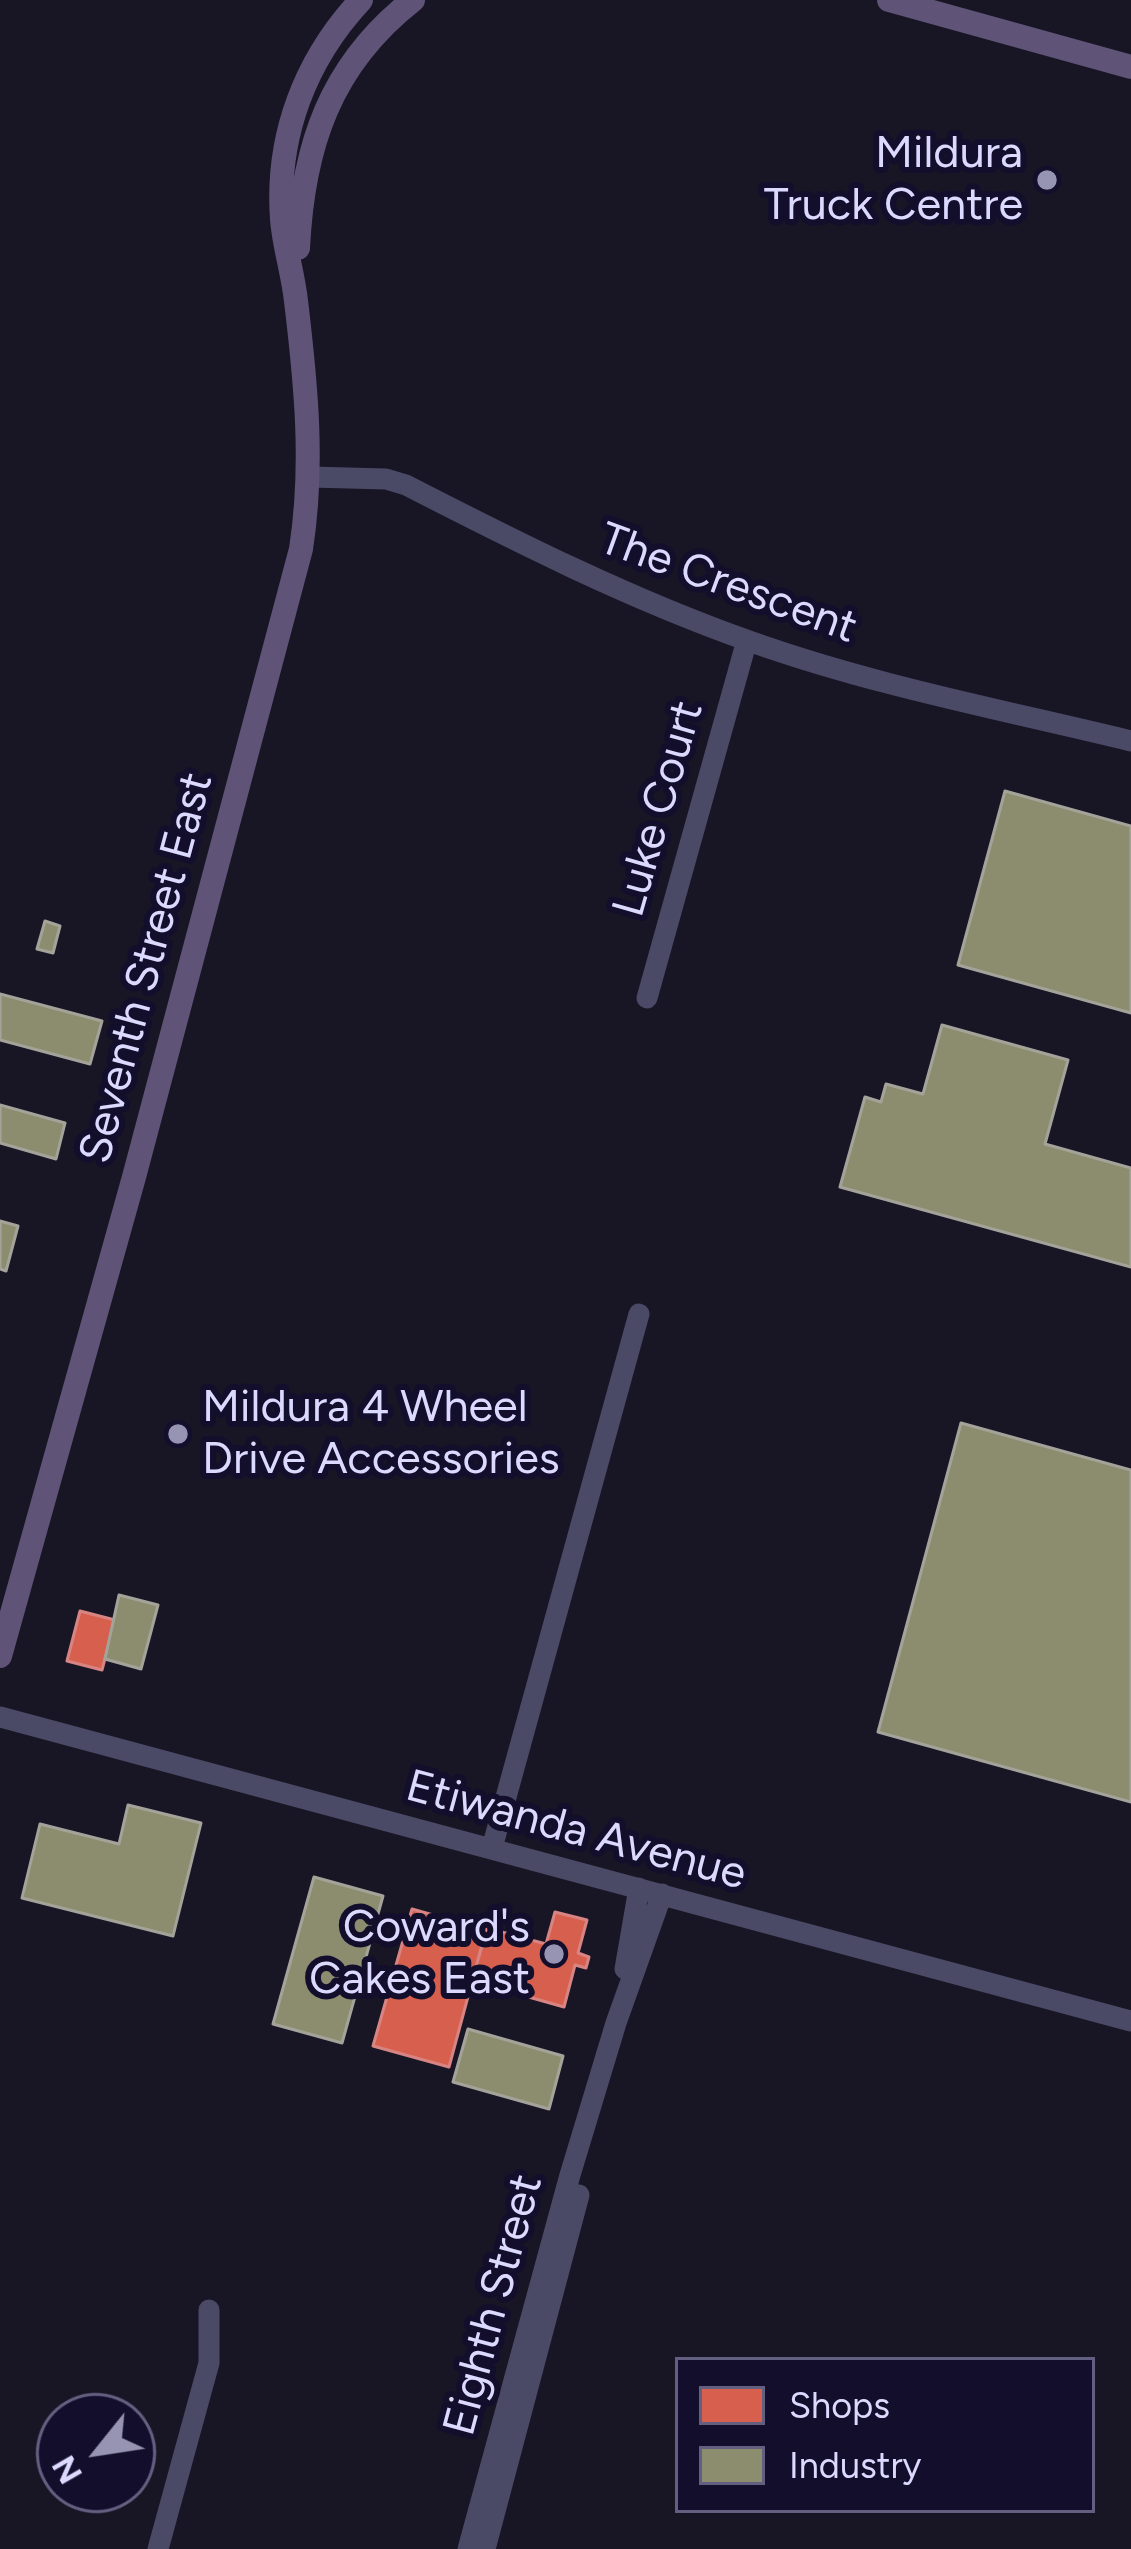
<!DOCTYPE html>
<style>
body{margin:0}
#map{position:relative;width:1131px;height:2549px;overflow:hidden;background:#181525;font-family:Figtree,sans-serif}
canvas{display:block}
.legend{position:absolute;left:675px;top:2357px;width:420px;height:156px;box-sizing:border-box;background:#130e2c;border:3px solid #635f80;margin:0;padding:15px 21px;list-style:none;font-size:36px;color:#dcd9ff}
.legend li{display:flex;align-items:center;gap:24px;height:60px}
.legend b{width:60px;border:3px solid #635f80}
.north{position:absolute;left:36px;top:2393px;width:120px;height:120px;box-sizing:border-box;background:#130e2c;border:3px solid #635f80;border-radius:50%;rotate:240deg;font-size:33px;font-weight:700;line-height:48px;text-align:center;color:#dcd9ff}
.north::after{content:'';display:block;margin:auto;width:42px;height:54px;background:#9794b3;clip-path:polygon(50% 0,100% 100%,50% 72%,0 100%)}
</style>
<div id="map">
<canvas width="1131" height="2549"></canvas>
<ul class="legend">
<li><b style="height:33px;background:#d6604d"></b>Shops</li>
<li><b style="height:33px;background:#8c8c6e"></b>Industry</li>
</ul>
<div class="north">N</div>
</div>
<script>
const c = document.querySelector('canvas').getContext('2d');
c.lineJoin = 'round';
function paint(path, color) { c.fillStyle = color; c.fill(path, 'evenodd'); }
function stroke(path, color, width, dash) { c.strokeStyle = color; c.lineWidth = width; c.lineCap = dash ? 'butt' : 'round'; c.setLineDash(dash || []); c.stroke(path); }
function label(font, color, halo, rows, align = 'center') {
  c.font = font + ' Figtree,sans-serif'; c.lineWidth = 12; c.setLineDash([]); c.textBaseline = 'middle'; c.strokeStyle = halo; c.fillStyle = color; for (const [text, x, y, turn = 0] of rows) {
    c.save(); c.translate(x, y); c.rotate((+turn || 0) * Math.PI / 180); c.textAlign = isNaN(turn) ? turn : align; if (halo) c.strokeText(text, 0, 0); c.fillText(text, 0, 0); c.restore();
  }
}
const shops = new Path2D(`
 M80,1611L115,1620L102,1670L67,1661Z
 M412,1909L486,1930L449,2067L373,2046Z
 M555,1912L587,1920L578,1953L589,1957L586,1968L575,1965L564,2007L472,1981L487,1928L546,1944Z`);
const industry = new Path2D(`
 M1005,791L1131,826V1013L958,965Z
 M45,921L60,926L53,953L37,949Z
 M0,994L102,1021L90,1064L0,1040Z
 M942,1025L1068,1060L1045,1144L1131,1168V1267L840,1187L865,1097L881,1102L886,1084L923,1094Z
 M0,1105L65,1123L56,1159L0,1143Z
 M0,1221L18,1226L6,1271L0,1269Z
 M961,1423L1131,1470V1802L878,1732Z
 M119,1595L158,1605L141,1669L105,1659Z
 M128,1805L201,1823L173,1936L22,1898L40,1824L119,1844Z
 M314,1877L383,1896L342,2043L273,2024Z
 M468,2029L563,2056L549,2109L453,2082Z`);
const minor = new Path2D(`
 M310,477L386,479L406,485C517,542 630,599 749,641C872,685 1003,710 1131,741
 M647,998L747,640
 M0,1717L1131,2021
 M492,1848L639,1314
 M625,1969L639,1888
 M158,2549L209,2363V2310
 M468,2549L570,2175L616,2023L662,1894
 M485,2549L579,2195`);
const major = new Path2D(`
 M889,0L1131,67
 M298,248C303,146 330,65 413,0
 M0,1656L134,1177L301,549C314,465 306,384 296,301C293,273 284,246 282,219C276,136 305,60 361,0`);
const markers = [
 [1047,180,12,"#9794b3"],
 [178,1434,12,"#9794b3"],
 [554,1954,12,"#9794b3"]
];
const poiNames = [
 ["Mildura",1023,154],
 ["Truck Centre",1023,206],
 ["Mildura 4 Wheel",202,1408,"left"],
 ["Drive Accessories",202,1460,"left"],
 ["Coward's",530,1928],
 ["Cakes East",530,1980]
];
const streetNames = [
 ["The Crescent",728,584,20],
 ["Luke Court",659,809,-74],
 ["Seventh Street East",147,968,-75],
 ["Etiwanda Avenue",576,1831,15],
 ["Eighth Street",494,2305,-75]
];
paint(shops, '#d6604d');
stroke(shops, '#d88482', 3);
paint(industry, '#8c8c6e');
stroke(industry, '#a4a39a', 3);
stroke(minor, '#4a4966', 21);
stroke(major, '#5f5477', 24);
for (const [x, y, r, color] of markers) { const dot = new Path2D(); dot.arc(x, y, r, 0, 2 * Math.PI); c.fillStyle = color; c.fill(dot); stroke(dot, '#130e2c', 4.5); }
label('45px', '#dcd9ff', '#130e2c', poiNames, 'right');
label('45px', '#dcd9ff', '#130e2c', streetNames);
</script>
